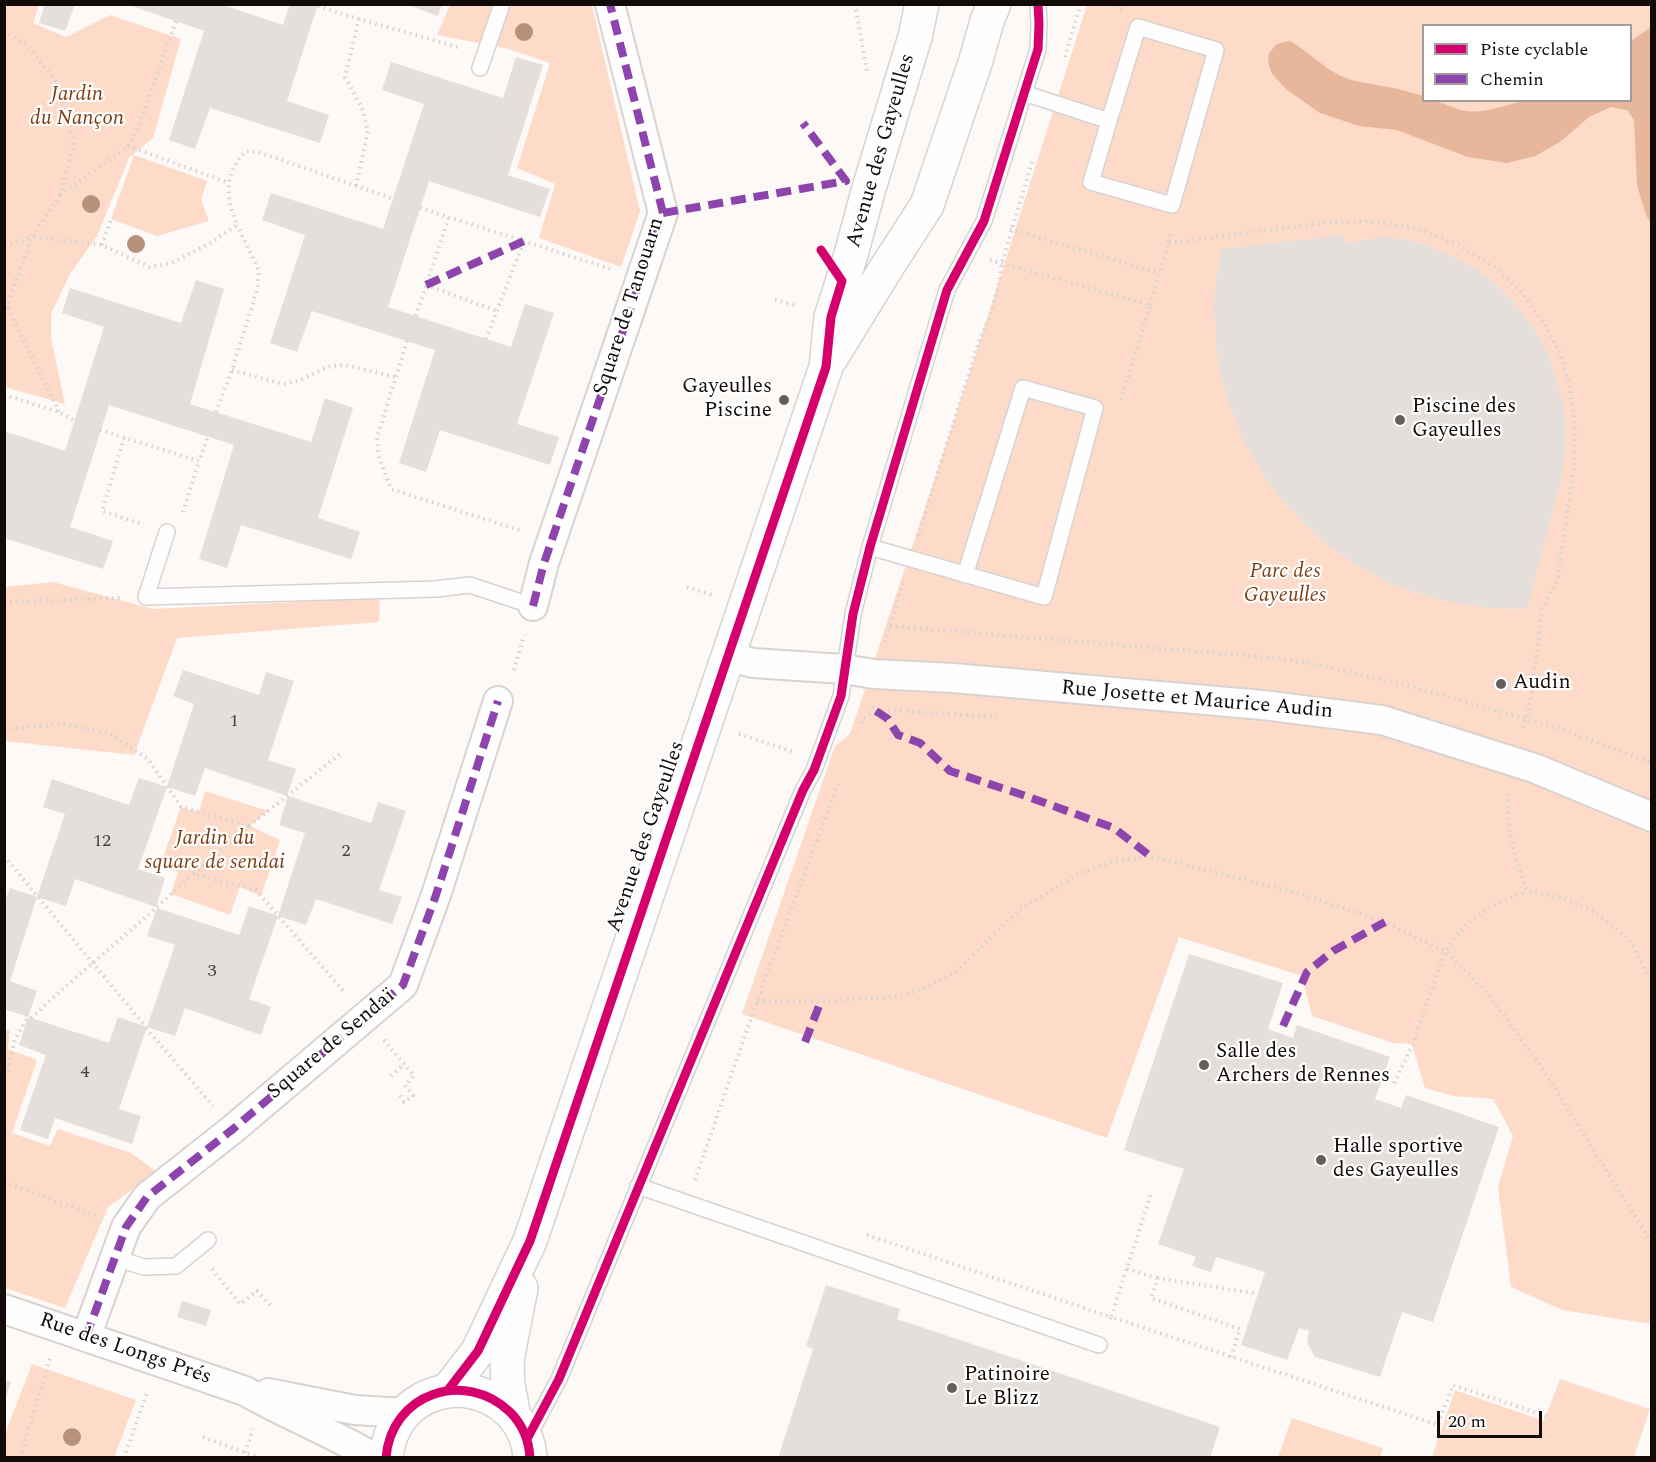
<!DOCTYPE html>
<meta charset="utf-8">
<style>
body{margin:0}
#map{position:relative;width:1656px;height:1462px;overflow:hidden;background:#fcf9f7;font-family:Spectral,serif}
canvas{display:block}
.frame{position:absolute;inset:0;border:6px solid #120b07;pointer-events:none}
.legend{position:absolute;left:1422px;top:24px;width:210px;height:78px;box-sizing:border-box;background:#fff;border:2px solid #a09d9c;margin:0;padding:8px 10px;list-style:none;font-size:18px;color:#120b07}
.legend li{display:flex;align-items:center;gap:12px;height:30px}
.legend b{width:30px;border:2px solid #a09d9c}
.scale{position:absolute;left:1437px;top:1411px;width:105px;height:27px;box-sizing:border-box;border:3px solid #120b07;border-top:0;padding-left:8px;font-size:18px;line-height:21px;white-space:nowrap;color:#120b07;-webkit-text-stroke:4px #fff;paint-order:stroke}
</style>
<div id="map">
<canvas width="1656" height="1462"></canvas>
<div class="frame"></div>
<ul class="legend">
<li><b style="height:8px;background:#d6006c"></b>Piste cyclable</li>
<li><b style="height:8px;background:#8e44ad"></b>Chemin</li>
</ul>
<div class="scale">20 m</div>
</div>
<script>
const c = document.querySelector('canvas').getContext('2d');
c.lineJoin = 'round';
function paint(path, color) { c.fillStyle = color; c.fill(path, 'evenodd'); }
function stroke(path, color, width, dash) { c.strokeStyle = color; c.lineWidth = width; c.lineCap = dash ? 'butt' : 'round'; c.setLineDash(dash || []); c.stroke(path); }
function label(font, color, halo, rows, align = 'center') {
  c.font = font + ' Spectral,serif'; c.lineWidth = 4.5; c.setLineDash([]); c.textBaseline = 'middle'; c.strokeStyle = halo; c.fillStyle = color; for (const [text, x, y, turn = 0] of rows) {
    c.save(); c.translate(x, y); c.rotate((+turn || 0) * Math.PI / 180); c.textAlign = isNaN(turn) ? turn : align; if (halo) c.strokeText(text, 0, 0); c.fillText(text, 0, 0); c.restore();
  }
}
const green = new Path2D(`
 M4,5H39L33,23L66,37L110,15L181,39L153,138L129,158L97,236L70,274L51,314V338L65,404L5,387Z
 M450,5H592L640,211L621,267L539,238L555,184L517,168L550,63L508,49L437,35Z
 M1087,5H1651V1324L1562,1310L1511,1287L1498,1187L1513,1136L1493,1099L1453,1096L1425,1088L1412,1044L1393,1043L1312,1016L1302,976L1179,937L1107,1138L742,1014L835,746L850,734L966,384ZM1424,26H1630V100H1424Z
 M134,155L207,181L201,200L209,221L157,236L111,219Z
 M53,582L153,609L380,598L379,622L177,638L134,755L5,741V587Z
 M205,791L268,811L250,826L280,840L261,896L240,887L230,915L171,894L178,872L160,866L181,807L199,812Z
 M4,1029L10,1031L8,1049L37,1060L12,1133L50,1146L58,1129L131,1153L157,1172L108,1207L65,1308L5,1288Z
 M32,1364L136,1400L114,1457H5V1434Z
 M1560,1379L1650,1409L1634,1457H1432L1455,1390L1544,1421Z
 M1292,1418L1383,1448L1380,1457H1278Z`);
const water = new Path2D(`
 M1651,27V223L1646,215L1637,185L1634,120L1627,110L1611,107L1589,117L1560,142L1535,156L1507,163L1468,157L1397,130L1359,126L1320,113L1287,90L1272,74L1268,62L1269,53L1277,44L1290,41C1308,51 1322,67 1341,76C1354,82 1368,83 1382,86C1396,88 1410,92 1423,96L1424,100C1442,100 1449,108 1466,111C1482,114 1507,105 1523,101L1630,100L1631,41Z`);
const building = new Path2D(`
 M45,4H75L65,31L39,23Z
 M126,4H220L283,25L290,4H318L287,101L329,115L320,143L210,108L195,149L169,140L204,31Z
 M405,4H442L438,16Z
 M516,57L543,65L508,175L550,189L540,217L429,181L388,307L511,347L525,304L554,313L517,424L559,437L550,465L440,430L426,472L399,463L435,350L312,311L297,352L270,343L305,235L262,220L271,193L383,229L424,104L382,90L391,62L503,98Z
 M1344,235L1345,243L1385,237L1404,239L1424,244L1462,261L1480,272L1501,289L1517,306L1538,335L1549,356L1563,402L1566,426L1565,450L1561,481L1527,609L1486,608L1444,601L1393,585L1355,564L1333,549L1311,531L1295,514L1278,495L1265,477L1242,438L1226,393L1218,364L1214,311L1215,287L1221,249Z
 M196,280L224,289L190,404L311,442L325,398L353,408L318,518L360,532L351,559L241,525L227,568L199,559L234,445L109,405L70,527L113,541L103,569L4,538V431L65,451L104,327L62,313L70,288L181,323Z
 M183,670L259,695L266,672L294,681L268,760L296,769L287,796L205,768L195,796L167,787L194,704L173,696Z
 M1494,676L1512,681L1509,693L1491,688Z
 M139,778L167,787L138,869L165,878L156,907L75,879L66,906L37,897L65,814L43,807L52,779L129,805Z
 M288,796L371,823L378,802L406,811L379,890L402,897L392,924L316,899L306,925L278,916L305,833L279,825Z
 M10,888L37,897L10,981L37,991L28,1017L4,1009V904Z
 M249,906L278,916L249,999L271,1007L261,1035L185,1008L175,1036L147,1027L119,1109L141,1116L132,1144L55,1118L48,1139L20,1130L46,1055L19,1045L28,1017L109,1043L118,1017L147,1027L175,945L147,936L157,908L239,935Z
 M1189,954L1283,983L1268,1029L1293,1038L1297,1025L1390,1057L1375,1099L1401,1108L1406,1095L1499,1127L1433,1322L1402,1312L1380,1377L1315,1357L1307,1342L1309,1331L1299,1328L1287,1360L1241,1345L1265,1272L1216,1257L1211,1272L1192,1266L1196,1257L1158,1244L1184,1169L1124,1150Z
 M826,1285L900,1309L897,1319L1220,1427L1210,1458H778L813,1349L806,1346Z
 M182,1301L211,1310L206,1326L177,1317Z
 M4,1380L11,1382L5,1400H4Z`);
const path = new Path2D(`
 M855,4L867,72
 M1109,4L1122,9
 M318,6L359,19
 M4,31L26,44L61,88L74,145L60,195L32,237L4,246
 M1065,57L1081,4
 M128,146L229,183
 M356,186L368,131L362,108L345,77L359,19L461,48
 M60,195L128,146L142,117L176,21
 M420,208L611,269
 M1010,229L1159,273
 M1169,243L1321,223L1368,221L1416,228L1459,245L1497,269L1522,293L1544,323L1560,353L1570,387L1575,425L1574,466L1558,578L1542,608L1531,698L1523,730
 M102,245L111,219
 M990,260L1150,305L1120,403
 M426,285L497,311
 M775,300L798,306
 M1150,305L1172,231
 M8,308L59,412
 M4,314L32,237L102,245L149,267L172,263L212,242L237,225C226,196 223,175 246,151L258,152L394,199
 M416,316L449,217
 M486,339L524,241
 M407,341L377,438L378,455L391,489L522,531
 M232,370L283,384L298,381L327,367L345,365L396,377
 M4,395L59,412L75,421
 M216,412L232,370L257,290L259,271L237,225
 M100,430L199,461L208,437
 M124,438L102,511L142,524
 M183,512L199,461
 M918,536L980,338L990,317L999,283L1002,263L1032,162
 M687,587L712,595
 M4,602L121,598
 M890,626L1276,658L1313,664L1409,686L1561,729L1652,763
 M885,642L903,583
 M514,670L524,635
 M872,707L876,711L893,710L997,717
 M861,723L863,719L876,711
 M4,729L62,724L110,733L148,759L181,807L249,826L193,874L256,890L345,993
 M739,734L794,752
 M1509,794C1505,827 1516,860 1527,891L1563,898L1596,913L1630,940L1652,982
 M249,826L340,754
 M4,856L145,1026
 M757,1001H821L894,997L925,988L956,972L1018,911L1078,874L1112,862L1150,856L1295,892L1385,922L1445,951L1489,995L1540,1065L1652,1243
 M31,1018C84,969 140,924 193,874
 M146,1028L213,1106
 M384,1040L414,1076L405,1085L413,1096L404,1102L399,1093
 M4,1076L7,1072L15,1039L27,1019
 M391,1076L404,1064
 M1394,1083L1413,1044L1445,951L1466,924L1492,906L1527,891
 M695,1180L757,1001L838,784
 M4,1182L97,1216
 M867,1235L1111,1317L1151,1194
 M212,1269L240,1304L257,1291L271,1306
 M1127,1269L1157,1278
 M1110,1319L1111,1317L1438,1425L1453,1385L1546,1416
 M1231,1357L1240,1329L1151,1298L1158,1278L1258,1294
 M203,1437L260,1458
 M20,1458L50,1358
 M124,1458L148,1390
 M243,1458L253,1429`);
const service = new Path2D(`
 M480,68L502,4
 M1024,93L1109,121L1091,182L1172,205L1216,50L1138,27L1109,121
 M167,532L146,597L435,589L470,585L533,606
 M870,547L1044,597L1095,408L1023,388L965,575
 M638,1186L1099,1345
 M115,1258L144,1267L176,1266L208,1240
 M527,1439L559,1379L803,790L814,770L841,696L853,614L870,547L947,290L984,221L1038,49L1039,24L1038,4`);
const minor = new Path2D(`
 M533,606L544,563L663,213L610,4
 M728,656L753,663L844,669L874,674L953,678L1263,705L1382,720L1534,768L1652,817
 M4,1309L245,1391C287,1415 333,1433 375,1458
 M86,1337L126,1227L147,1197L233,1129L403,985L436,895L498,701
 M268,1393L355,1410L404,1413`);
const tertiary = new Path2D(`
 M831,358L885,270L927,205L976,60L987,21L994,4
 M448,1390L478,1351L530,1241L826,367L831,317L850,258L869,188L915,37L922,4
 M514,1417L508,1385L507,1360L521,1288
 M386,1458C391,1393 465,1369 510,1412C522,1424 529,1441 530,1458`);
const quiet = new Path2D(`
 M663,213L846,181L803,123
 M426,285L524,241
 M533,606L544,563L663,213L610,4
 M876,711L888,719L898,735L920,743L950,771L1026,796L1114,828L1150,856
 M1283,1026L1307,972L1333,951L1385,922
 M805,1042L821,1001
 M86,1337L126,1227L147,1197L233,1129L403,985L436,895L498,701`);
const cycleway = new Path2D(`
 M448,1390L478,1351L530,1241L826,367L831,317L842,281L821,250
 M527,1439L559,1379L803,790L814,770L841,696L853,614L870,547L947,290L984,221L1038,49L1039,24L1038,4
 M386,1458C391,1393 465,1369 510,1412C522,1424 529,1441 530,1458`);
const trees = [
 [524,32],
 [91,204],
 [136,244],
 [72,1437]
];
const markers = [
 [784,400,6,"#645e5b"],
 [1400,420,6,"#645e5b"],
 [1501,684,6,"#645e5b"],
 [1204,1065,6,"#645e5b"],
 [1321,1160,6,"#645e5b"],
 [952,1388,6,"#645e5b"]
];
const numberNames = [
 ["1",234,722],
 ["12",102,842],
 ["2",346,852],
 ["3",212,972],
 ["4",85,1073]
];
const parkNames = [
 ["Jardin",77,96],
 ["du Nançon",77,120],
 ["Parc des",1285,573],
 ["Gayeulles",1285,597],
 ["Jardin du",215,840],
 ["square de sendai",215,864]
];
const streetNames = [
 ["Avenue des Gayeulles",882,151,-74],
 ["Square de Tanouarn",630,307,-72],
 ["Rue Josette et Maurice Audin",1197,701,5],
 ["Avenue des Gayeulles",647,837,-71],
 ["Square de Sendaï",332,1045,-40],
 ["Rue des Longs Prés",125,1350,19]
];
const poiNames = [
 ["Gayeulles",772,388,"right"],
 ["Piscine",772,412,"right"],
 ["Piscine des",1412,408],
 ["Gayeulles",1412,432],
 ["Audin",1513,684],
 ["Salle des",1216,1053],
 ["Archers de Rennes",1216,1077],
 ["Halle sportive",1333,1148],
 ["des Gayeulles",1333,1172],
 ["Patinoire",964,1376],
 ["Le Blizz",964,1400]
];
paint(green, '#fedbc8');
paint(water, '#e8b69b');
paint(building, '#e5dfdc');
stroke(service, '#d8d3d0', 18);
stroke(minor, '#d8d3d0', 32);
stroke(tertiary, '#d8d3d0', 36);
stroke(path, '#d4d3d2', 4, [1.5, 4.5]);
stroke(service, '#fffefe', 15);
stroke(minor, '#fffefe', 28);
stroke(tertiary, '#fffefe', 33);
stroke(quiet, '#8e44ad', 8, [15, 8]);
stroke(cycleway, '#d6006c', 9);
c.fillStyle = '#b7927a';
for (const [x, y] of trees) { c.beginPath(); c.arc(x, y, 9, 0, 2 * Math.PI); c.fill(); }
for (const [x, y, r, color] of markers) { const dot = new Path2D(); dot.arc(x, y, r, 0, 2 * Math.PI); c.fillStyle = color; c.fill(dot); stroke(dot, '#fff', 2); }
label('18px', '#47403c', null, numberNames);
label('italic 21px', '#7e3e13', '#fff', parkNames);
label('21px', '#120b07', '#fff', streetNames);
label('21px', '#120b07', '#fff', poiNames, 'left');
</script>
